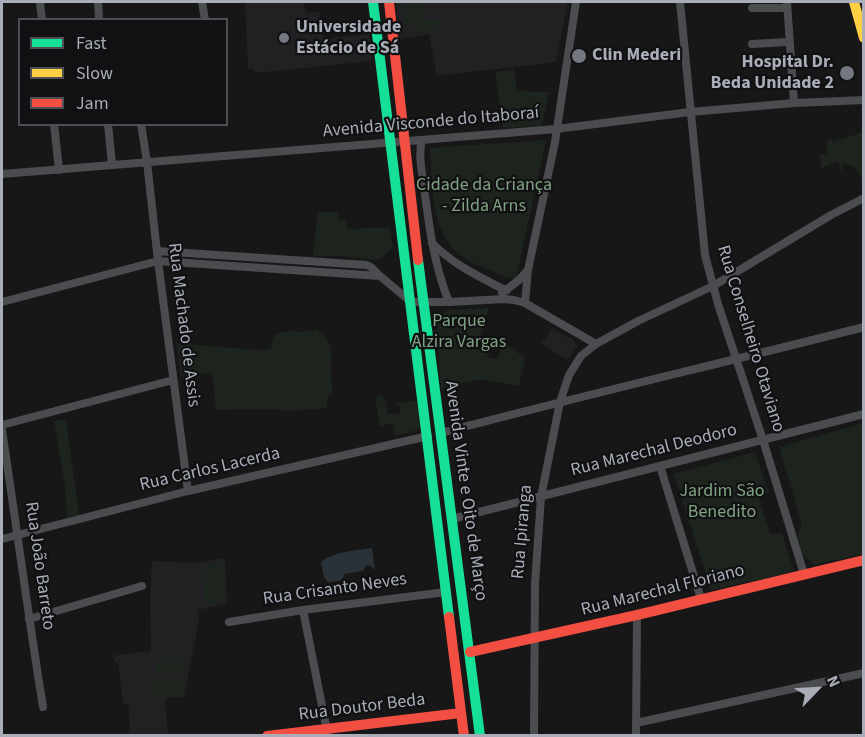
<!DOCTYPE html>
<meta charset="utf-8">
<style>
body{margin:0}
#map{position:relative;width:865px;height:737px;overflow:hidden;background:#171717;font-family:"Source Sans 3",sans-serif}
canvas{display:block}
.frame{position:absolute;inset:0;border:3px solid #a8adb8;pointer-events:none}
.legend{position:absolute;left:18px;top:18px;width:210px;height:108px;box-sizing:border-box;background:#111113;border:2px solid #4d4f55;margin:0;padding:8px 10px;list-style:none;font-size:18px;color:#a8adb8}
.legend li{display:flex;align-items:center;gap:12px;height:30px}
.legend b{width:30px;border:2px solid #4d4f55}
.north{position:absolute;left:787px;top:659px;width:60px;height:60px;-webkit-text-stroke:4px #111113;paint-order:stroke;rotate:65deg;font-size:16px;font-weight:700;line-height:24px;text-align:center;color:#a8adb8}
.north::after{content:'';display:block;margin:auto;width:21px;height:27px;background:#a8adb8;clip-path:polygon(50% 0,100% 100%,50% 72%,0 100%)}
</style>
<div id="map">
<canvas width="865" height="737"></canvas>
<div class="frame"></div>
<ul class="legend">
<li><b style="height:8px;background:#16e098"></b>Fast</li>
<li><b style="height:8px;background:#ffcf43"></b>Slow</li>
<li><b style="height:8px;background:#f24e42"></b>Jam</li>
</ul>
<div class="north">N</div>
</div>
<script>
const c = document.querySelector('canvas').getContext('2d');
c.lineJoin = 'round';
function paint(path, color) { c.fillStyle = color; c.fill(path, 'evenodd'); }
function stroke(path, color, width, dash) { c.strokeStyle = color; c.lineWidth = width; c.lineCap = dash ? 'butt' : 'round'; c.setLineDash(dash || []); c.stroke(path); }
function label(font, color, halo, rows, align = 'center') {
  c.font = font + ' "Source Sans 3",sans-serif'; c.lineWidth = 4.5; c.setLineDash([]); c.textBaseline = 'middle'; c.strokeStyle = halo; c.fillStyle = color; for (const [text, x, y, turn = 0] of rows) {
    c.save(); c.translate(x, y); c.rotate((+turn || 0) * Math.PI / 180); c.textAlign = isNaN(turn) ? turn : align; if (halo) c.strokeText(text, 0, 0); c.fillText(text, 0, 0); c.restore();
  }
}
const built = new Path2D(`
 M245,2H304L306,13L319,12L323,39L369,34L372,61L255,73L254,69H248Z
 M396,2H568L556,62L437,76L429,34L400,39Z
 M552,328L566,337L571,338L578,345L568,360L541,344Z
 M225,558L227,603L198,610L199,620L184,697H172L165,700L168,735H129L130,725L128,710L129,705L123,704L118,662L115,663L112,656L137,652L147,653L151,651L150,600L152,561L198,563Z`);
const green = new Path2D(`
 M401,2H424L423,20L441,21L445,22L443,25L430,29L429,33L419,34L416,23L404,24Z
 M514,69L517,91L549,92L545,113L542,124L538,126L503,128L495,72Z
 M863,132V181C859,173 855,163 844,164L841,172L838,161L821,168L820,155L827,153V140L832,139L834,144L835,141Z
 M546,140L516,279C505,278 495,273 485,268C475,264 464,259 456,252C430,225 432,183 430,148Z
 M318,212H338L340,221L345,219L348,229L390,227L393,247L381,259L376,260L339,256H313Z
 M489,308L478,345L480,351H488L489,358L498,359L503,341L525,358L519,386L487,380H477L441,388L436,320L447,310Z
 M316,330C337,345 330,351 331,373C331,379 332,386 333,392L327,398V408L290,411L270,409L216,410L212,372L181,377L177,343L216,347L264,350L271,348C271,347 272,339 273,338C278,327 305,334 316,330Z
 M382,395L386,402L388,414H399L401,408L396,404L414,401L417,402L420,426L418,430L395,436L393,429L395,423L380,426L375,397Z
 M66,419L79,515L67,517L65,487L54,421Z
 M863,423V554L813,565L812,561C799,557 794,536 802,525L779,447Z
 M755,452L769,493L759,499L770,534L782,533L794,572L711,590L674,474Z
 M223,564L226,602L204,605L202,565Z
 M157,658L186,659V674L155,673Z
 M150,679H182L184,697L150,695Z`);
const water = new Path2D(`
 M372,548L375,570L371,566L366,565L363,571L344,574V577L339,581L328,582L324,577L321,563C329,552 359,550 372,548Z`);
const street = new Path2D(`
 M40,2L42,20
 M98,2L99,20
 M202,2L205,20
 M680,2L705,255L718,304L763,440L804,574
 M787,2L794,103
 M752,8H787
 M752,44L789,42
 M54,124L59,170
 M108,124L112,165
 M141,124L147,162L158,261L188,491
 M422,140C418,155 422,172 424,187C429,226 434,265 449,302
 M2,174L556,129L690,112L794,103L864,100
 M432,243C454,265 476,275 503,289L507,290
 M157,251L367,265L371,267L380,276
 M502,293L519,280L528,270
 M2,302L158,261L380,276L411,302H449L504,299L514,300L525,303L596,344
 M525,303L528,270L555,142L576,2
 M2,425L173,380
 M2,430C16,522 28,615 43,707
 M441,433C581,396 723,363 864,327
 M660,466L701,599
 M452,519L864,414
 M2,539L188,491L428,436
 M303,610L328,736
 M29,619L142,586
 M229,622L303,610L446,592
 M636,723L864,673
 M534,736L535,584L541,497L560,402L569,375L581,356L596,344L638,321L713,286L831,215L864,198
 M636,736L637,615`);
const fast = new Path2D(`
 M373,2L449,617
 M418,260L480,736`);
const slow = new Path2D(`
 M854,2L864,38`);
const jam = new Path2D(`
 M389,2L418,260
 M449,617L464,736
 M470,652L637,615L864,560
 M267,736L461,713`);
const markers = [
 [284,38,6,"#757880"],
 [579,56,8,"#757880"],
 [847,73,8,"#757880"]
];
const poiNames = [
 ["Universidade",296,28],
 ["Estácio de Sá",296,49],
 ["Clin Mederi",592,56],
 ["Hospital Dr.",834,63,"right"],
 ["Beda Unidade 2",834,84,"right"]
];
const streetNames = [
 ["Avenida Visconde do Itaboraí",431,123,-5],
 ["Rua Machado de Assis",183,325,83],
 ["Rua Conselheiro Otaviano",750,339,73],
 ["Rua Marechal Deodoro",654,451,-14],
 ["Rua Carlos Lacerda",210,470,-13],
 ["Avenida Vinte e Oito de Março",465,491,82],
 ["Rua Ipiranga",523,532,-85],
 ["Rua João Barreto",39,566,82],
 ["Rua Crisanto Neves",335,590,-8],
 ["Rua Marechal Floriano",663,591,-14],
 ["Rua Doutor Beda",362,708,-7]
];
const parkNames = [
 ["Cidade da Criança",484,186],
 ["- Zilda Arns",484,207],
 ["Parque",459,322],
 ["Alzira Vargas",459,343],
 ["Jardim São",722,492],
 ["Benedito",722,513]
];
paint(built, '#212123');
paint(green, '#1d241e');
paint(water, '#2a3239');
stroke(street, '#4b4c50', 8);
stroke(fast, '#16e098', 10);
stroke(slow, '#ffcf43', 10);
stroke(jam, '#f24e42', 10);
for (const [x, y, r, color] of markers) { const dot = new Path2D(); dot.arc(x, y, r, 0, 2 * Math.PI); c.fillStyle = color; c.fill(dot); stroke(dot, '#111113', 2); }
label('bold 18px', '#a8adb8', '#111113', poiNames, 'left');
label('18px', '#a8adb8', '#111113', streetNames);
label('18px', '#7fa381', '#111113', parkNames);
</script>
